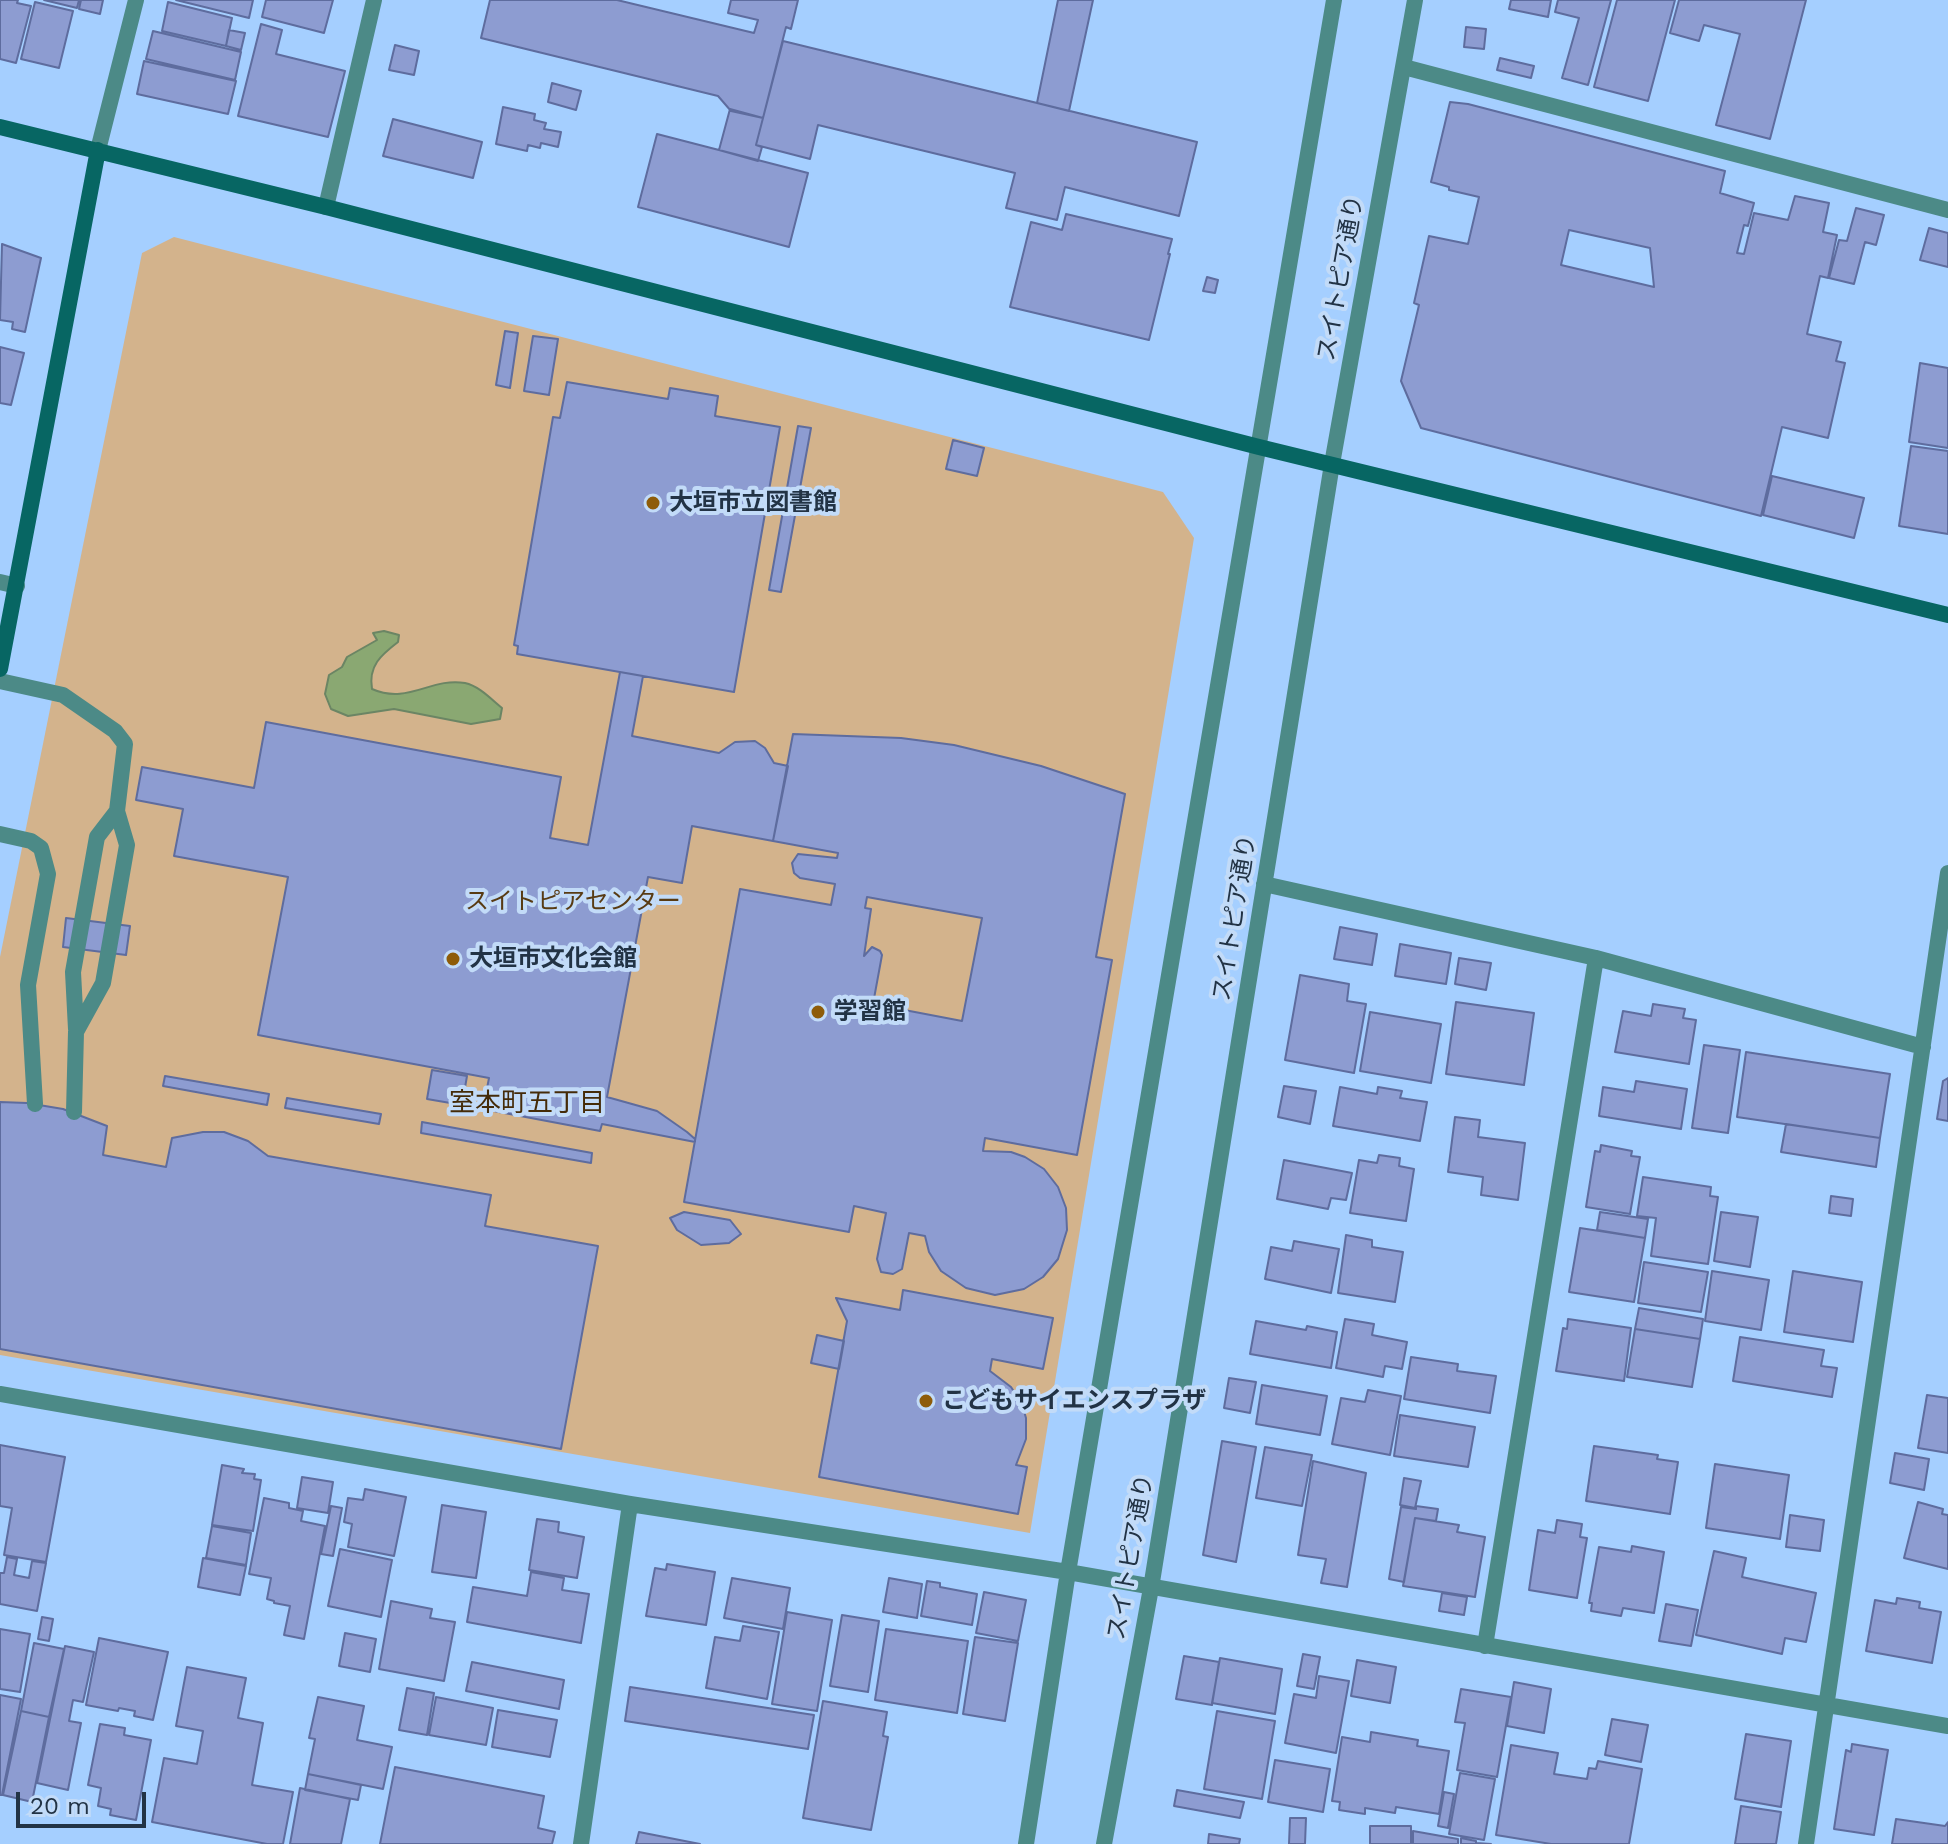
<!DOCTYPE html>
<meta charset="utf-8">
<style>
body{margin:0}
#map{position:relative;width:1948px;height:1844px;overflow:hidden;background:#a5cfff;font-family:"Work Sans",sans-serif}
canvas{display:block}
.scale{position:absolute;left:16px;top:1792px;width:130px;height:36px;box-sizing:border-box;border:4px solid #223345;border-top:0;padding-left:10px;font-size:24px;line-height:28px;white-space:nowrap;color:#223345;-webkit-text-stroke:6px #c2dbf8;paint-order:stroke}
</style>
<div id="map">
<canvas width="1948" height="1844"></canvas>
<div class="scale">20 m</div>
</div>
<script>
const c = document.querySelector('canvas').getContext('2d');
c.lineJoin = 'round';
function paint(path, color) { c.fillStyle = color; c.fill(path, 'evenodd'); }
function stroke(path, color, width, dash) { c.strokeStyle = color; c.lineWidth = width; c.lineCap = dash ? 'butt' : 'round'; c.setLineDash(dash || []); c.stroke(path); }
function label(font, color, halo, rows, align = 'center') {
  c.font = font + ' "Work Sans","Noto Sans JP",sans-serif'; c.lineWidth = 8; c.setLineDash([]); c.textBaseline = 'middle'; c.strokeStyle = halo; c.fillStyle = color; for (const [text, x, y, turn = 0] of rows) {
    c.save(); c.translate(x, y); c.rotate((+turn || 0) * Math.PI / 180); c.textAlign = isNaN(turn) ? turn : align; if (halo) c.strokeText(text, 0, 0); c.fillText(text, 0, 0); c.restore();
  }
}
const green = new Path2D(`
 M174,237L1163,492L1194,538L1030,1533L0,1355V957L142,253Z`);
const water = new Path2D(`
 M384,631L399,635L398,642C381,655 368,666 372,689C408,705 431,677 465,683C479,686 491,699 502,708L500,719L471,724L394,709L348,716L331,709L325,694L329,675L342,667L347,657L377,640L373,633Z`);
const building = new Path2D(`
 M0,0H18L17,3L31,6L16,63L0,59Z
 M44,0H79L77,8Z
 M81,0H103L100,14L79,9Z
 M176,0H253L249,18Z
 M266,0H333L324,33L262,17Z
 M490,0H617L754,33L758,20L728,13L731,0H798L791,29L786,27L763,118L731,111L718,96L481,38Z
 M1058,0H1093L1069,111L1037,103Z
 M1511,0H1551L1548,17L1509,9Z
 M1558,0H1611L1588,85L1562,78L1579,18L1555,12Z
 M1617,0H1675L1648,101L1594,87Z
 M1679,0H1806L1770,139L1716,125L1740,34L1704,25L1699,41L1670,33Z
 M35,2L73,11L59,68L21,59Z
 M168,2L232,18L226,46L162,31Z
 M261,24L282,30L276,54L345,71L328,137L238,116Z
 M1466,27L1486,29L1484,49L1464,47Z
 M229,30L245,33L241,50L226,46Z
 M153,31L241,52L235,80L146,59Z
 M783,41L1197,142L1179,216L1065,187L1057,220L1006,208L1015,173L818,125L810,159L756,145Z
 M395,45L419,51L414,75L389,70Z
 M1500,58L1534,66L1531,78L1497,70Z
 M144,61L236,81L228,114L137,94Z
 M552,83L581,91L576,110L548,102Z
 M1450,102L1468,104L1725,171L1720,193L1754,203L1748,226L1744,225L1737,253L1744,254L1754,213L1788,220L1795,196L1829,203L1823,232L1837,235L1828,278L1820,276L1807,334L1841,342L1836,361L1845,363L1828,438L1782,427L1761,516L1421,428L1401,381L1419,305L1414,303L1429,236L1468,244L1479,197L1449,190V187L1431,182ZM1569,230L1650,248L1654,287L1561,265Z
 M503,107L535,114L534,120L546,123L544,129L561,132L558,147L541,143L540,148L528,145L527,151L496,144Z
 M730,109L763,118L756,145L762,147L758,161L719,150Z
 M393,119L482,142L473,178L383,156Z
 M657,134L808,173L789,247L638,207Z
 M1856,208L1884,215L1876,245L1865,242L1854,284L1829,278L1839,240L1847,241Z
 M1066,214L1172,239L1168,254H1170L1149,340L1010,307L1031,222L1062,230Z
 M1929,228L1948,233V267L1920,260Z
 M2,244L41,258L25,332L12,329L13,322L0,320Z
 M1207,277L1218,280L1215,293L1203,291Z
 M505,331L518,333L510,388L496,385Z
 M533,336L558,339L549,395L524,391Z
 M0,347L24,353L11,405L0,403Z
 M1920,363L1948,368V448L1909,442Z
 M567,382L668,399L670,388L718,396L715,416L780,427L734,692L517,654L518,646L514,645L553,417L560,418Z
 M798,426L811,428L781,592L769,590Z
 M953,440L984,448L977,476L946,469Z
 M1911,446L1948,451V534L1899,526Z
 M1772,476L1864,498L1854,538L1763,515Z
 M620,672L643,676L632,736L719,753L735,742L755,741L765,748L774,763L788,766L773,841L692,826L682,883L648,877L607,1097L657,1111L687,1132L695,1139V1142L602,1124L600,1131L483,1109L489,1078L258,1035L288,877L174,856L183,809L136,800L142,767L254,788L266,722L561,777L550,838L588,845Z
 M793,734L901,738L954,745L1041,766L1125,794L1096,957L1112,960L1077,1155L985,1138L983,1151L1011,1152L1025,1157L1044,1169L1058,1187L1066,1208L1067,1230L1058,1259L1043,1277L1024,1289L995,1295L966,1288L941,1271L929,1252L925,1236L909,1233L902,1269L893,1274L881,1272L877,1259L886,1213L854,1206L849,1232L684,1202L740,889L831,905L835,884L800,878L794,873L792,863L798,854L837,858L838,853L773,841ZM867,897L982,918L962,1021L873,1004L882,955L880,951L872,947L864,956L871,909L865,908Z
 M66,918L130,926L126,955L63,947Z
 M1340,927L1377,934L1372,965L1334,959Z
 M1400,944L1451,953L1446,984L1395,976Z
 M1459,958L1491,963L1486,990L1455,984Z
 M1300,975L1349,984L1347,1001L1366,1004L1354,1073L1285,1060Z
 M1456,1002L1534,1013L1524,1085L1446,1074Z
 M1653,1004L1685,1009L1683,1018L1696,1020L1689,1064L1615,1052L1623,1011L1651,1016Z
 M1370,1012L1441,1024L1431,1083L1360,1071Z
 M1704,1045L1740,1050L1728,1133L1692,1128Z
 M1746,1052L1890,1074L1880,1138L1737,1117Z
 M432,1070L467,1076L462,1105L427,1099Z
 M165,1076L269,1094L267,1105L163,1086Z
 M1948,1078V1121L1937,1119L1943,1081Z
 M1636,1081L1687,1089L1681,1129L1599,1116L1603,1087L1634,1092Z
 M1284,1086L1316,1091L1310,1124L1278,1117Z
 M1340,1087L1377,1094L1378,1087L1402,1091L1400,1098L1427,1102L1420,1141L1333,1126Z
 M287,1098L381,1114L379,1124L285,1108Z
 M0,1102L27,1103L63,1109L107,1126L103,1155L166,1167L172,1138L203,1132H224L248,1141L268,1156L491,1195L485,1226L598,1246L561,1449L0,1349Z
 M1455,1117L1480,1120L1478,1137L1525,1143L1518,1200L1481,1195L1483,1177L1448,1172Z
 M422,1122L592,1153L591,1163L421,1133Z
 M1786,1124L1880,1138L1876,1167L1781,1152Z
 M1601,1145L1632,1151L1631,1156L1640,1157L1630,1214L1586,1207L1595,1151L1600,1152Z
 M1379,1155L1400,1158L1399,1166L1414,1169L1406,1221L1350,1213L1359,1160L1377,1163Z
 M1284,1160L1352,1173L1346,1200L1331,1198L1328,1209L1277,1199Z
 M1643,1177L1711,1187L1710,1196L1718,1197L1708,1264L1651,1256L1656,1218L1637,1216Z
 M1831,1196L1853,1199L1851,1216L1829,1213Z
 M684,1212L730,1220L741,1234L729,1243L701,1245L677,1230L670,1218Z
 M1600,1212L1648,1219L1645,1238L1597,1230Z
 M1721,1212L1758,1217L1750,1267L1714,1261Z
 M1580,1228L1645,1238L1634,1302L1569,1292Z
 M1346,1235L1372,1240V1247L1403,1252L1395,1302L1338,1293Z
 M1294,1241L1339,1249L1331,1293L1265,1279L1271,1247L1292,1251Z
 M1644,1262L1708,1272L1701,1312L1638,1303Z
 M1712,1271L1769,1280L1761,1330L1705,1321Z
 M1793,1271L1862,1282L1853,1342L1784,1332Z
 M903,1290L1053,1318L1043,1369L992,1359L990,1371L1011,1387L1022,1404L1026,1418V1439L1016,1465L1027,1467L1018,1514L819,1477L847,1321L836,1298L900,1310Z
 M1639,1308L1703,1319L1700,1339L1635,1329Z
 M1345,1319L1374,1324L1372,1335L1407,1342L1402,1369L1385,1366L1383,1377L1336,1368Z
 M1568,1319L1631,1328L1624,1381L1556,1371L1563,1328L1567,1329Z
 M1256,1321L1306,1330L1307,1326L1337,1332L1331,1368L1250,1354Z
 M1635,1329L1700,1339L1692,1387L1627,1377Z
 M817,1335L844,1341L839,1369L811,1363Z
 M1740,1337L1824,1350L1821,1366L1837,1368L1832,1397L1733,1381Z
 M1411,1357L1458,1364L1457,1371L1496,1376L1490,1413L1404,1399Z
 M1229,1378L1256,1382L1250,1413L1224,1408Z
 M1262,1385L1327,1396L1320,1435L1256,1424Z
 M1368,1390L1401,1396L1390,1455L1332,1444L1341,1398L1365,1402Z
 M1927,1395L1948,1398V1453L1918,1448Z
 M1400,1415L1475,1427L1468,1467L1394,1456Z
 M1222,1441L1256,1447L1236,1562L1203,1555Z
 M0,1445L65,1457L46,1562L4,1555L12,1508L0,1506Z
 M1594,1446L1658,1455L1657,1459L1678,1462L1670,1514L1586,1501Z
 M1265,1447L1312,1455L1302,1506L1256,1498Z
 M1895,1453L1929,1459L1924,1490L1890,1483Z
 M1313,1461L1366,1473L1347,1587L1321,1583L1326,1559L1298,1555Z
 M1715,1464L1789,1475L1780,1539L1706,1528Z
 M222,1465L244,1469L242,1473L255,1474L254,1479L261,1480L253,1531L212,1525Z
 M302,1477L333,1482L328,1513L297,1508Z
 M1404,1478L1421,1481L1415,1508L1400,1505Z
 M365,1489L406,1497L394,1556L348,1547L352,1524L344,1522L348,1498L363,1500Z
 M264,1498L289,1503V1508L303,1511L301,1521L325,1526L304,1639L284,1635L290,1606L274,1603V1601L267,1599L271,1578L249,1574Z
 M1918,1502L1943,1509L1942,1514L1948,1515V1569L1904,1558Z
 M442,1505L486,1512L476,1578L432,1572Z
 M331,1506L342,1508L333,1556L321,1554Z
 M1416,1506L1438,1509L1436,1521L1415,1518L1404,1582L1389,1579L1401,1507L1416,1509Z
 M1790,1515L1824,1520L1820,1551L1786,1547Z
 M1415,1518L1459,1525L1457,1532L1485,1537L1475,1597L1403,1586Z
 M537,1519L559,1522L558,1532L584,1537L577,1578L529,1570Z
 M1557,1520L1582,1524L1580,1537L1587,1538L1577,1598L1529,1590L1538,1530L1555,1533Z
 M212,1526L251,1533L246,1565L206,1558Z
 M1632,1546L1664,1552L1654,1613L1623,1608L1621,1616L1591,1611L1592,1603H1589L1599,1547L1631,1552Z
 M340,1549L392,1560L381,1617L328,1606Z
 M1714,1551L1746,1558L1742,1577L1816,1593L1806,1642L1785,1638L1782,1654L1696,1635Z
 M7,1557L17,1559L14,1575L29,1578L32,1561L46,1563L37,1611L0,1604V1573H4Z
 M203,1558L246,1566L240,1595L198,1587Z
 M667,1564L715,1572L706,1625L646,1616L655,1568L666,1570Z
 M531,1572L564,1578L562,1590L589,1594L581,1643L467,1622L473,1587L527,1596Z
 M732,1578L790,1588L783,1629L724,1618Z
 M889,1578L922,1584L917,1618L883,1612Z
 M927,1581L940,1583V1587L977,1594L972,1625L921,1616Z
 M984,1592L1026,1600L1018,1641L976,1633Z
 M1442,1593L1467,1597L1464,1615L1439,1611Z
 M1897,1598L1920,1602L1919,1608L1941,1612L1932,1663L1866,1651L1875,1600L1896,1604Z
 M391,1601L432,1609L430,1618L455,1622L444,1681L379,1669Z
 M1666,1604L1698,1610L1691,1646L1659,1641Z
 M787,1612L832,1620L817,1711L772,1704Z
 M842,1615L879,1621L868,1692L830,1686Z
 M42,1617L53,1619L49,1641L38,1639Z
 M743,1626L779,1632L767,1699L706,1688L715,1637L740,1641Z
 M0,1629L30,1634L20,1692L0,1689Z
 M886,1629L968,1641L957,1713L875,1700Z
 M345,1633L376,1639L370,1672L339,1666Z
 M975,1637L1018,1643L1005,1721L963,1714Z
 M99,1638L168,1652L153,1720L134,1716L135,1711L119,1708L118,1711L86,1705Z
 M34,1643L64,1649L49,1717L21,1711Z
 M65,1646L94,1652L83,1702L73,1700L69,1721L81,1723L68,1790L37,1783Z
 M1303,1654L1320,1657L1314,1689L1297,1686Z
 M1184,1656L1219,1662L1212,1705L1176,1699Z
 M1220,1658L1282,1669L1275,1714L1212,1703Z
 M1357,1660L1396,1667L1390,1703L1351,1696Z
 M472,1662L564,1680L559,1709L466,1691Z
 M187,1667L246,1678L238,1718L263,1723L252,1785L293,1792L283,1844H267L152,1822L164,1758L197,1764L203,1731L176,1726Z
 M1319,1676L1349,1681L1336,1753L1285,1743L1294,1694L1316,1698Z
 M1514,1682L1551,1689L1544,1733L1507,1726Z
 M630,1687L814,1715L808,1749L625,1721Z
 M407,1688L434,1693L427,1735L399,1730Z
 M1461,1689L1511,1697L1497,1777L1457,1770L1465,1723L1455,1722Z
 M0,1695L21,1699L2,1795H0Z
 M318,1697L364,1706L357,1740L392,1747L383,1789L308,1774L315,1739L309,1738Z
 M436,1697L493,1708L486,1745L429,1735Z
 M823,1701L887,1712L883,1736L888,1737L871,1830L803,1818Z
 M498,1710L557,1720L550,1757L492,1747Z
 M21,1711L49,1717L32,1802L3,1795Z
 M1217,1711L1275,1721L1262,1799L1204,1789Z
 M1612,1719L1648,1725L1641,1762L1605,1755Z
 M100,1724L125,1728L124,1735L151,1740L136,1820L110,1815L111,1809L98,1806L101,1788L88,1785Z
 M1371,1732L1418,1740L1417,1746L1449,1751L1439,1814L1396,1807L1395,1813L1365,1808V1814L1339,1810L1340,1802L1332,1801L1342,1737L1370,1742Z
 M1746,1734L1791,1741L1781,1807L1735,1799Z
 M1852,1744L1888,1750L1874,1835L1834,1829L1846,1750L1851,1752Z
 M1511,1745L1558,1753L1554,1774L1587,1779L1589,1768L1596,1769L1598,1761L1642,1769L1629,1844H1551L1496,1835Z
 M1275,1760L1330,1769L1323,1812L1268,1802Z
 M395,1767L544,1796L538,1828L555,1832L552,1844H380Z
 M1460,1773L1495,1779L1484,1840L1449,1834Z
 M308,1774L361,1785L358,1800L305,1790Z
 M300,1788L350,1799L341,1844H290Z
 M1177,1790L1244,1802L1240,1818L1174,1806Z
 M1444,1792L1454,1794L1448,1828L1438,1826Z
 M1741,1806L1781,1812L1776,1844H1735Z
 M1290,1818H1306L1305,1844H1289Z
 M1896,1819L1945,1826L1948,1822V1844H1892Z
 M1370,1826H1411V1844H1370Z
 M1413,1831L1458,1839V1844H1413Z
 M639,1832L700,1844H636Z
 M1209,1834L1240,1839L1239,1844H1208Z
 M1461,1838L1476,1841V1843L1491,1844H1461Z`);
const lane = new Path2D(`
 M0,681L63,695L115,731L125,744L117,811L127,845L103,983L76,1032L74,1112
 M0,834L31,841L41,848L48,874L28,985L35,1104
 M76,1029L73,972L97,837L117,811`);
const street = new Path2D(`
 M1404,67L1948,210
 M98,150L136,0
 M326,207L374,0
 M0,582L17,586
 M1264,884L1596,958L1923,1047
 M0,1394L630,1504L1068,1572L1948,1726
 M1485,1646L1596,958
 M581,1844L630,1504
 M1026,1844L1068,1572L1334,0
 M1104,1844L1151,1588L1332,464L1415,0
 M1806,1844L1948,873`);
const secondary = new Path2D(`
 M0,127L326,207L1259,447L1948,615
 M0,669L98,150`);
const markers = [
 [653,503,8,"#8e5c09"],
 [453,959,8,"#8e5c09"],
 [818,1012,8,"#8e5c09"],
 [926,1401,8,"#8e5c09"]
];
const streetNames = [
 ["スイトピア通り",1341,278,-80],
 ["スイトピア通り",1235,918,-81],
 ["スイトピア通り",1131,1557,-80]
];
const poiNames = [
 ["大垣市立図書館",669,503],
 ["大垣市文化会館",469,959],
 ["学習館",834,1012],
 ["こどもサイエンスプラザ",942,1401]
];
const parkNames = [
 ["スイトピアセンター",573,902]
];
const neighbourhoodNames = [
 ["室本町五丁目",527,1103]
];
paint(green, '#d3b38c');
paint(water, '#8aa872');
stroke(water, '#6b8564', 2);
paint(building, '#8d9cd1');
stroke(building, '#5e6c9e', 2);
stroke(lane, '#4c8a87', 16);
stroke(street, '#4c8a87', 16);
stroke(secondary, '#076663', 16);
for (const [x, y, r, color] of markers) { const dot = new Path2D(); dot.arc(x, y, r, 0, 2 * Math.PI); c.fillStyle = color; c.fill(dot); stroke(dot, '#c2dbf8', 3); }
label('24px', '#223345', '#c2dbf8', streetNames);
label('bold 24px', '#223345', '#c2dbf8', poiNames, 'left');
label('24px', '#583b13', '#c2dbf8', parkNames);
label('26px', '#442b08', '#c2dbf8', neighbourhoodNames);
</script>
